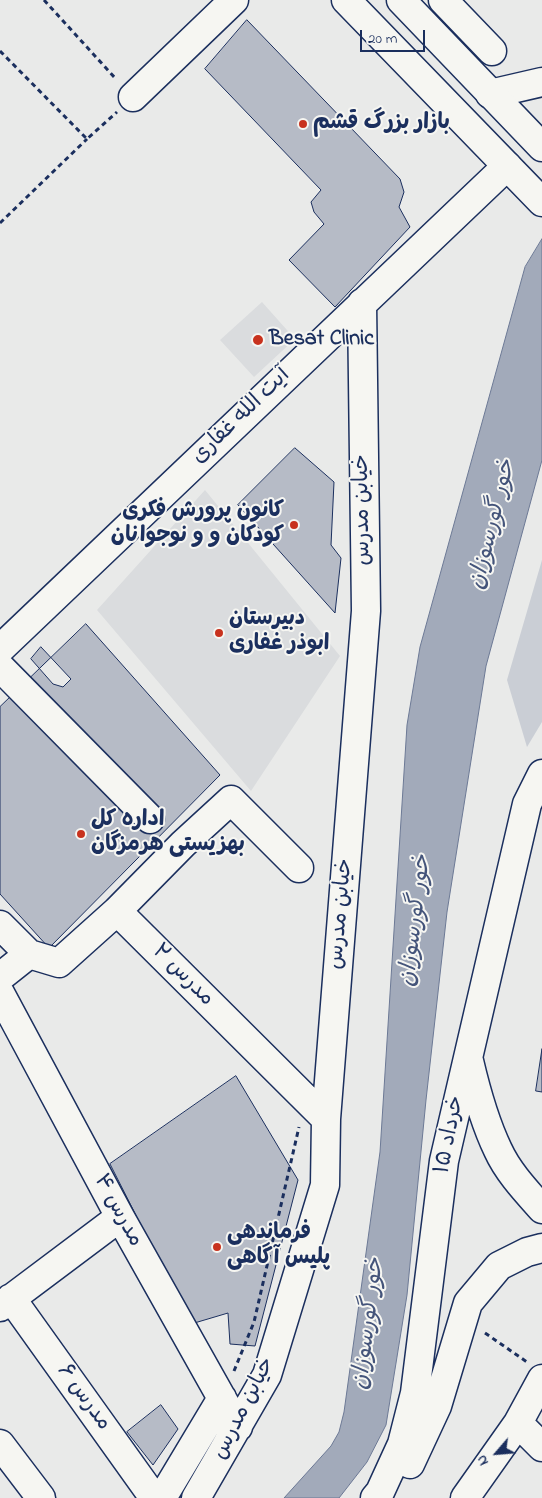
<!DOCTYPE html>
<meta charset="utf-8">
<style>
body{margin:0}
#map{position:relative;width:542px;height:1498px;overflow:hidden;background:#e9eae9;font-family:"Indie Flower",sans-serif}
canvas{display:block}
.north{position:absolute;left:472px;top:1428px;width:50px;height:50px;-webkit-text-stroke:4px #f6f6f2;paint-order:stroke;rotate:243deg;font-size:14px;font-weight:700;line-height:20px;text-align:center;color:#1b2f5e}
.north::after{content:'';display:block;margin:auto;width:18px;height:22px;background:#1b2f5e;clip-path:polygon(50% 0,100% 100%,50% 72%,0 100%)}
.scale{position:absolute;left:360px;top:30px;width:65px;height:22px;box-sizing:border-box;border:2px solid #1b2f5e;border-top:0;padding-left:6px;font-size:15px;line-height:18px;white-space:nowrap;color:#1b2f5e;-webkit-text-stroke:4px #f6f6f2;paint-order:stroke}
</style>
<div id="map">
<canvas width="542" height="1498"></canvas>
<div class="north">N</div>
<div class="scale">20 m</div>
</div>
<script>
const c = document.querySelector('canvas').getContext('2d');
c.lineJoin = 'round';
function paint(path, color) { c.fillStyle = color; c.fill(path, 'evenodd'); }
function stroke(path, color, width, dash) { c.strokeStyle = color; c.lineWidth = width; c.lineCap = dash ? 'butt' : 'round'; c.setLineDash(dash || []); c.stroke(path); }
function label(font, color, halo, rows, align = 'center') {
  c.font = font + ' "Indie Flower","Playpen Sans Arabic",sans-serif'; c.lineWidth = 4; c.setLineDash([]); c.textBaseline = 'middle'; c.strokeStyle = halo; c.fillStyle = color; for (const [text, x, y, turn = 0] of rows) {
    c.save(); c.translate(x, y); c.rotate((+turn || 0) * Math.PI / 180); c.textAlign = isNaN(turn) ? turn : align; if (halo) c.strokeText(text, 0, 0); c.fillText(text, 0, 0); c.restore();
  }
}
const built = new Path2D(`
 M262,302L295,339L254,377L220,340Z
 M205,490L340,656L251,791L97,610Z`);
const green = new Path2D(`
 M542,560V722L527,747L507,680Z`);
const water = new Path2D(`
 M542,239V460L486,666L447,912L426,1100L407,1295L386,1425L367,1462L339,1498H284L331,1446L339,1432L344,1412L380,1152L407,725L420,647L525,267Z`);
const building = new Path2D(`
 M247,20L400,179L404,192L399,207L410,227L335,307L289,260L324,224L314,212L311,202L321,190L205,69Z
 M295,448L334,482L331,545L341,558L335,613L238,505Z
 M86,624L220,775L49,948L0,894V707Z
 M41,647L71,679L63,687L53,684L31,659Z
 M542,1049V1092L536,1091Z
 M236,1076L298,1180L255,1346L230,1344L228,1313L191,1324L110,1164Z
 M161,1405L178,1429L153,1465L127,1432Z`);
const path = new Path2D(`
 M44,0L116,79
 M0,51L87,139L117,112
 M0,223L87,139
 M485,1333L527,1362
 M234,1371L254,1322L299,1127`);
const minor = new Path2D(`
 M443,0L492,51
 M490,94L542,82
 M133,97L234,0
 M0,649L507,166
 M0,667L150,819
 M117,911L183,844L231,800L299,868
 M0,925L29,954L59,963L117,911L326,1119
 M0,977L29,954
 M0,993L120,1217L238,1427
 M11,1298L154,1498
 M0,1307L120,1217
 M518,1423L542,1447
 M0,1444L41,1498
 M162,1498L222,1398
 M196,1498L267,1375L325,1185L326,1119L366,611L362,303
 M465,1498L518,1423L542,1379`);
const major = new Path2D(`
 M346,0L542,202
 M401,0L542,147
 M469,1061C476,1091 484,1121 498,1150C508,1172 526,1191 542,1209
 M410,1464L437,1406L468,1303L499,1266L527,1252L542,1248
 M375,1498L380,1492L402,1444L415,1393L444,1161L527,804L542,774`);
const markers = [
 [303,124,5,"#c8321e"],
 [258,340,6,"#c8321e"],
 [294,525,5,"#c8321e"],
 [219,633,5,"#c8321e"],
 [81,834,5,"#c8321e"],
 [217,1247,5,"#c8321e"]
];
const poiNames = [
 ["بازار بزرگ قشم",313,124],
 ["Besat Clinic",269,340],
 ["کانون پرورش فکری",284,512,"right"],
 ["کودکان و و نوجوانان",284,537,"right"],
 ["دبیرستان",229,620],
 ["ابوذر غفاری",229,645],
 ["اداره کل",91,821],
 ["بهزیستی هرمزگان",91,846],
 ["فرماندهی",227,1234],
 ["پلیس آگاهی",227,1259]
];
const streetNames = [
 ["آیت الله غفاری",242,417,-44],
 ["خیابن مدرس",364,510,-91],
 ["خیابن مدرس",342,914,-85],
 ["مدرس ۲",182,976,45],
 ["۱۵ خرداد",451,1135,-79],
 ["مدرس ۴",117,1211,61],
 ["مدرس ۶",83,1398,54],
 ["خیابن مدرس",245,1409,-63]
];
const waterNames = [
 ["خور گورسوزان",494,525,-76],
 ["خور گورسوزان",417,921,-83],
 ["خور گورسوزان",370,1324,-83]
];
paint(built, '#dadcde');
paint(green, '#caced5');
paint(water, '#a2aaba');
stroke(water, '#6c7995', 1);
paint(building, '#b6bbc6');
stroke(building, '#1b2f5e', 1);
stroke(minor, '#1b2f5e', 31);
stroke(major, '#1b2f5e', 31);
stroke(path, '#1b2f5e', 3, [5, 4]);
stroke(minor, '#f6f6f2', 28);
stroke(major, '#f6f6f2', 28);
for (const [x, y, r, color] of markers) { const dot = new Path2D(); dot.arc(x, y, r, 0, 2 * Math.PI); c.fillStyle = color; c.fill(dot); stroke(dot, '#f6f6f2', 2); }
label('bold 22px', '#1b2f5e', '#f6f6f2', poiNames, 'left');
label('22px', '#1b2f5e', '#f6f6f2', streetNames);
label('italic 24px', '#44547a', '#f6f6f2', waterNames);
</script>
